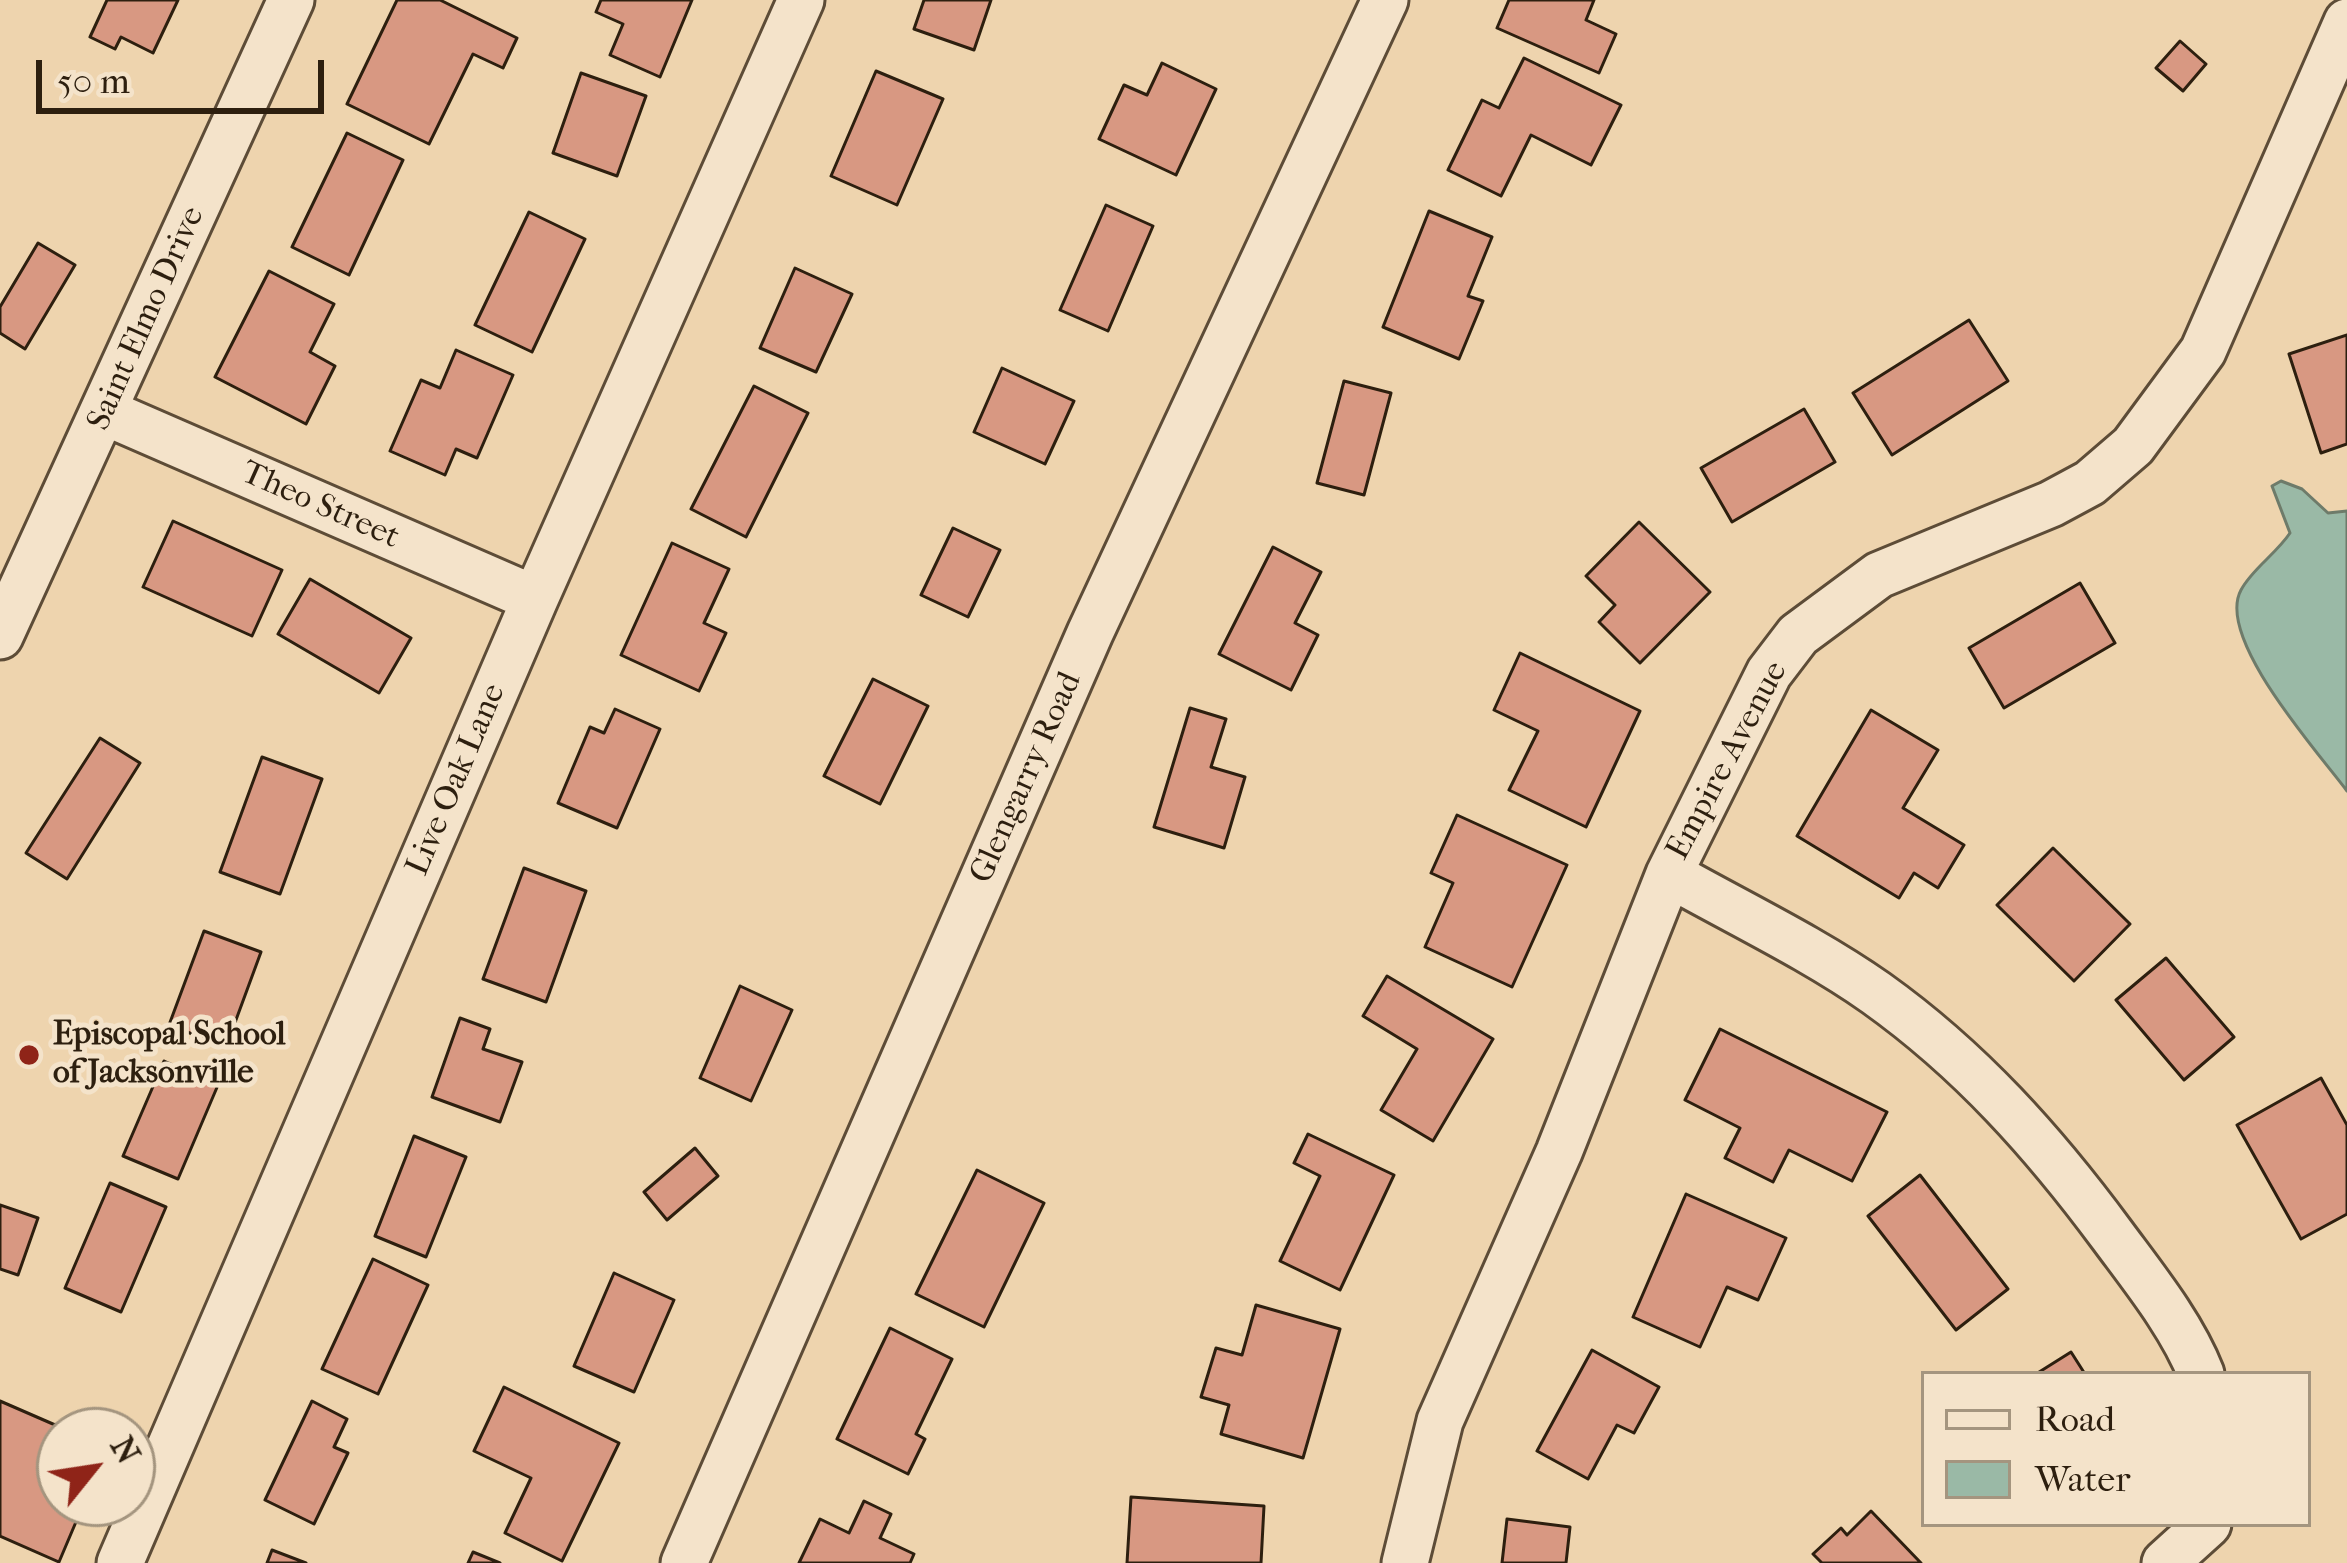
<!DOCTYPE html>
<style>
body{margin:0}
#map{position:relative;width:2347px;height:1563px;overflow:hidden;background:#eed4ae;font-family:"IM FELL French Canon",serif}
canvas{display:block}
.legend{position:absolute;left:1921px;top:1371px;width:390px;height:156px;box-sizing:border-box;background:#f4e3ca;border:3px solid #a4957f;margin:0;padding:15px 21px;list-style:none;font-size:36px;color:#2d1f0f}
.legend li{display:flex;align-items:center;gap:24px;height:60px}
.legend b{width:60px;border:3px solid #a4957f}
.north{position:absolute;left:36px;top:1407px;width:120px;height:120px;box-sizing:border-box;background:#f4e3ca;border:3px solid #a4957f;border-radius:50%;rotate:60deg;font-size:33px;font-weight:700;line-height:48px;text-align:center;color:#2d1f0f}
.north::after{content:'';display:block;margin:auto;width:42px;height:54px;background:#8f2418;clip-path:polygon(50% 0,100% 100%,50% 72%,0 100%)}
.scale{position:absolute;left:36px;top:60px;width:288px;height:54px;box-sizing:border-box;border:6px solid #2d1f0f;border-top:0;padding-left:15px;font-size:36px;line-height:42px;white-space:nowrap;color:#2d1f0f;-webkit-text-stroke:9px #f4e3ca;paint-order:stroke}
</style>
<div id="map">
<canvas width="2347" height="1563"></canvas>
<ul class="legend">
<li><b style="height:15px;background:#f4e3ca"></b>Road</li>
<li><b style="height:33px;background:#9ab9a6"></b>Water</li>
</ul>
<div class="north">N</div>
<div class="scale">50 m</div>
</div>
<script>
const c = document.querySelector('canvas').getContext('2d');
c.lineJoin = 'round';
function paint(path, color) { c.fillStyle = color; c.fill(path, 'evenodd'); }
function stroke(path, color, width, dash) { c.strokeStyle = color; c.lineWidth = width; c.lineCap = dash ? 'butt' : 'round'; c.setLineDash(dash || []); c.stroke(path); }
function label(font, color, halo, rows, align = 'center') {
  c.font = font + ' "IM FELL French Canon",serif'; c.lineWidth = 10; c.setLineDash([]); c.textBaseline = 'middle'; c.strokeStyle = halo; c.fillStyle = color; for (const [text, x, y, turn = 0] of rows) {
    c.save(); c.translate(x, y); c.rotate((+turn || 0) * Math.PI / 180); c.textAlign = isNaN(turn) ? turn : align; if (halo) c.strokeText(text, 0, 0); c.fillText(text, 0, 0); c.restore();
  }
}
const water = new Path2D(`
 M2281,481L2302,489L2328,513L2347,511V791C2318,752 2215,638 2241,590C2252,569 2276,554 2290,533L2272,486Z`);
const building = new Path2D(`
 M107,0H178L153,53L121,37L115,49L90,37Z
 M397,0H440L517,38L503,68L473,54L429,144L347,104Z
 M601,0H692L660,77L610,55L623,24L596,12Z
 M924,0H991L974,50L914,29Z
 M1509,0H1594L1586,20L1616,34L1599,73L1497,28Z
 M2180,41L2206,64L2183,91L2156,68Z
 M1524,58L1621,105L1591,165L1531,135L1501,196L1448,170L1482,100L1499,108Z
 M1162,63L1216,89L1176,175L1099,139L1124,85L1147,95Z
 M876,71L943,99L897,205L831,176Z
 M581,73L646,96L617,176L553,153Z
 M347,133L403,160L349,275L292,247Z
 M1106,205L1153,226L1108,331L1060,310Z
 M1429,211L1492,237L1468,296L1483,301L1459,359L1383,327Z
 M529,212L585,239L532,352L475,325Z
 M38,243L75,265L25,349L0,333V307Z
 M795,268L852,294L816,372L760,348Z
 M269,271L334,304L310,352L335,366L306,424L215,377Z
 M1969,320L2008,381L1892,455L1853,393Z
 M2347,335V444L2321,453L2289,354Z
 M456,350L513,375L477,458L456,449L445,475L390,451L421,380L440,388Z
 M1002,368L1074,401L1045,464L974,432Z
 M1344,381L1391,393L1364,495L1317,483Z
 M754,386L808,413L746,537L691,509Z
 M1804,409L1835,462L1732,522L1701,468Z
 M173,521L282,570L252,636L143,587Z
 M1639,522L1710,592L1640,663L1599,622L1615,605L1586,576Z
 M953,528L1000,550L968,617L921,595Z
 M672,543L729,569L704,623L726,633L699,691L621,655Z
 M1273,547L1321,572L1295,623L1318,635L1291,690L1219,654Z
 M310,579L411,638L379,693L278,634Z
 M2080,583L2115,643L2004,708L1969,648Z
 M1520,653L1640,711L1586,827L1509,790L1538,731L1494,710Z
 M873,679L928,706L880,804L824,776Z
 M1190,708L1226,719L1211,767L1245,777L1224,848L1154,827Z
 M615,709L660,729L617,828L558,803L590,727L604,733Z
 M1871,710L1938,750L1903,808L1964,845L1938,888L1914,873L1899,898L1797,836Z
 M100,738L140,763L67,879L26,853Z
 M262,757L322,779L280,894L220,872Z
 M1457,815L1567,865L1512,987L1425,947L1453,883L1431,873Z
 M2053,848L2130,924L2074,981L1997,905Z
 M524,868L586,891L546,1002L483,979Z
 M204,931L261,952L226,1047L169,1025Z
 M2166,958L2234,1037L2184,1080L2116,1000Z
 M1387,976L1493,1039L1433,1141L1381,1110L1417,1049L1363,1016Z
 M740,986L792,1010L751,1101L700,1078Z
 M460,1018L490,1029L483,1049L522,1062L500,1122L432,1097Z
 M1720,1029L1887,1112L1852,1181L1789,1150L1773,1182L1725,1158L1740,1128L1685,1100Z
 M164,1061L218,1085L178,1179L123,1156Z
 M2321,1078L2347,1125V1214L2301,1239L2237,1125Z
 M1308,1134L1394,1175L1340,1290L1280,1261L1320,1176L1294,1163Z
 M414,1136L466,1157L426,1257L375,1236Z
 M695,1148L718,1176L667,1220L644,1192Z
 M977,1170L1044,1203L984,1327L916,1294Z
 M1920,1175L2008,1289L1956,1330L1868,1216Z
 M110,1183L166,1207L121,1312L65,1288Z
 M1686,1194L1786,1238L1758,1300L1727,1287L1700,1347L1633,1317Z
 M0,1205L38,1218L18,1275L0,1269Z
 M373,1259L428,1285L378,1394L322,1369Z
 M614,1273L674,1300L634,1392L574,1366Z
 M1256,1305L1340,1329L1303,1458L1221,1434L1229,1405L1201,1397L1216,1348L1242,1355Z
 M890,1328L952,1359L916,1434L925,1439L908,1474L837,1439Z
 M1592,1350L1659,1387L1634,1433L1617,1425L1588,1479L1537,1451Z
 M2071,1352L2085,1374H2036Z
 M504,1387L619,1443L562,1561L505,1533L531,1478L474,1451Z
 M0,1401L69,1431H60V1503H84L59,1562L0,1536Z
 M312,1401L347,1419L334,1447L348,1453L314,1524L265,1500Z
 M1131,1497L1264,1506L1261,1563H1127Z
 M864,1501L891,1514L880,1538L914,1554L910,1563H799L820,1519L849,1533Z
 M1871,1511L1921,1563H1822L1813,1554L1841,1528L1847,1535Z
 M1507,1519L1570,1527L1566,1563H1502Z
 M272,1550L306,1563H267Z
 M473,1552L500,1563H468Z`);
const minor = new Path2D(`
 M105,412L535,599
 M0,636L291,0
 M1669,874C1738,913 1812,948 1876,993C1970,1060 2044,1143 2112,1235C2143,1277 2182,1325 2201,1374
 M120,1563L535,599L801,0
 M684,1563L1090,633L1385,0
 M1405,1563L1440,1421L1559,1152L1669,874L1769,673L1798,635L1879,575L2051,504L2090,483L2133,446L2203,351L2347,22
 M2165,1563L2208,1524`);
const markers = [
 [29,1055,12,"#8f2418"]
];
const streetNames = [
 ["Saint Elmo Drive",147,319,-66],
 ["Theo Street",320,506,24],
 ["Empire Avenue",1728,761,-62],
 ["Glengarry Road",1027,778,-66],
 ["Live Oak Lane",457,780,-67]
];
const poiNames = [
 ["Episcopal School",53,1036],
 ["of Jacksonville",53,1074]
];
paint(water, '#9ab9a6');
stroke(water, '#6e7b6a', 3);
paint(building, '#d89882');
stroke(building, '#2d1f0f', 3);
stroke(minor, '#5d4c37', 51);
stroke(minor, '#f4e3ca', 45);
for (const [x, y, r, color] of markers) { const dot = new Path2D(); dot.arc(x, y, r, 0, 2 * Math.PI); c.fillStyle = color; c.fill(dot); stroke(dot, '#f4e3ca', 4.5); }
label('33px', '#2d1f0f', '#f4e3ca', streetNames);
label('bold 33px', '#2d1f0f', '#f4e3ca', poiNames, 'left');
</script>
